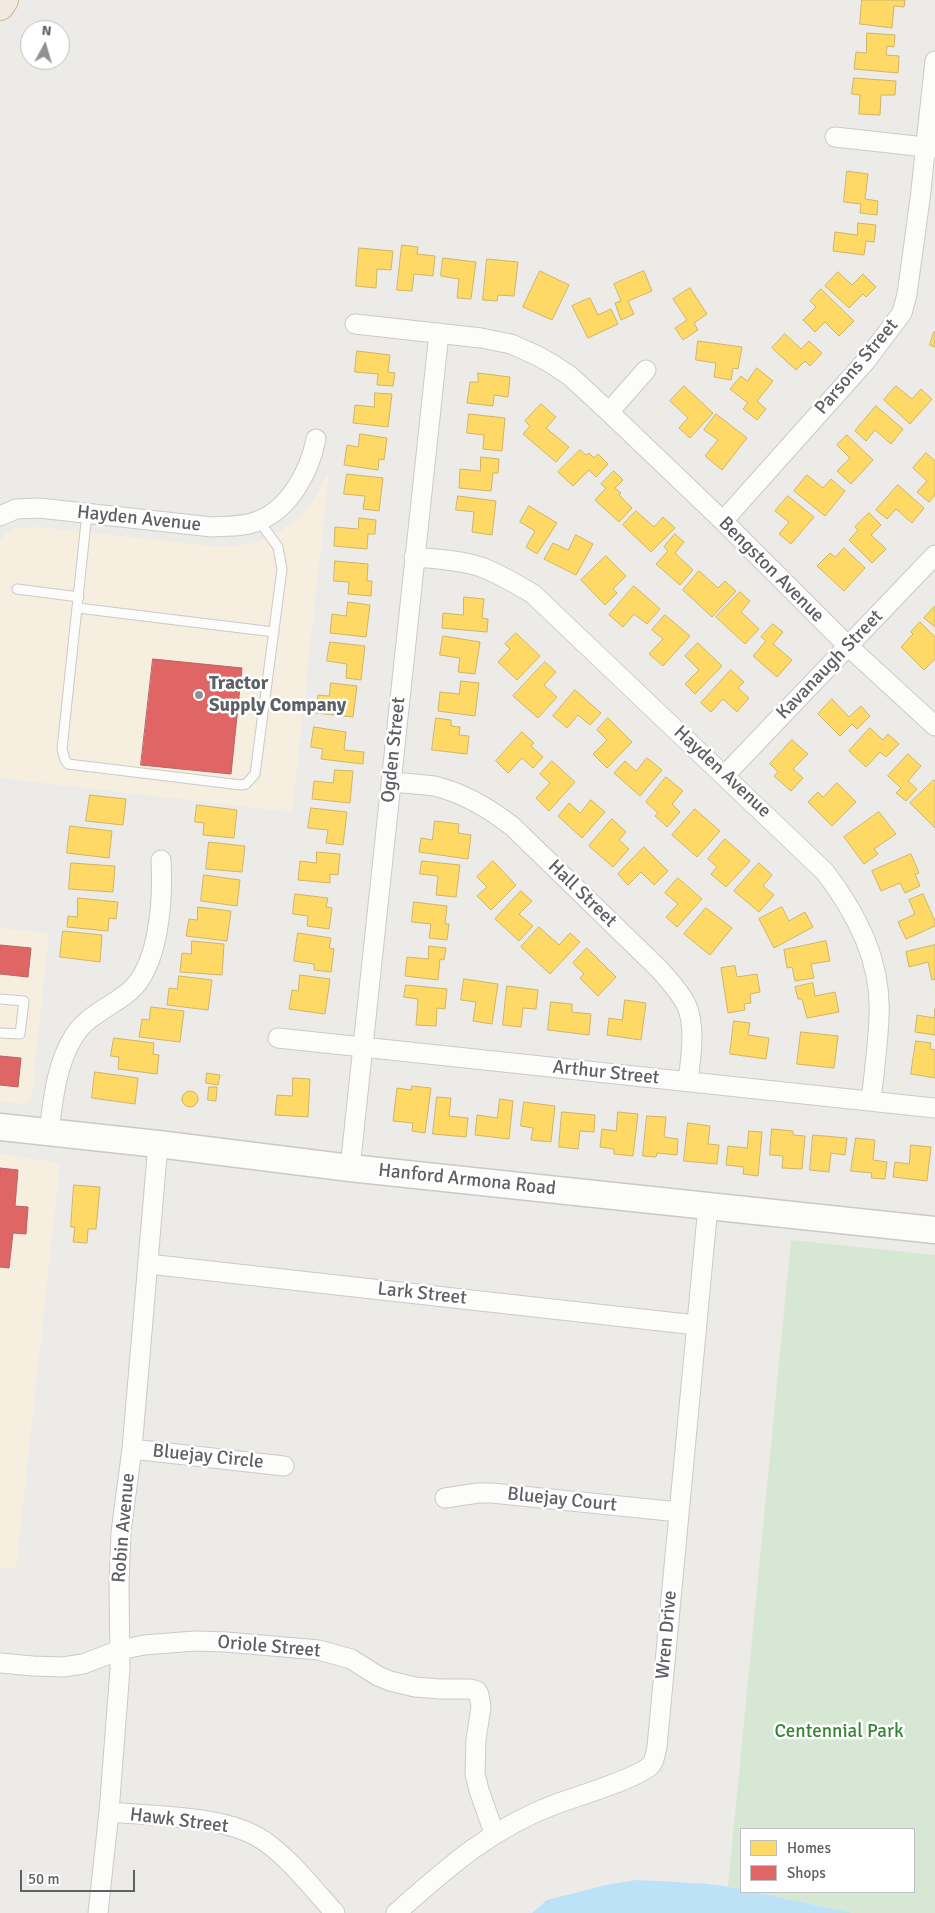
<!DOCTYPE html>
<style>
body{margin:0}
#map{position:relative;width:935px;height:1913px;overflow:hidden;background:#edebe7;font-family:Signika,sans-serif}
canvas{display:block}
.legend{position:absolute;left:740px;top:1828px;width:175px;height:65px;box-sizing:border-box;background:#fff;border:1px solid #bec0c1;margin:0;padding:6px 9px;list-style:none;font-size:15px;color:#5d6165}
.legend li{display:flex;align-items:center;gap:10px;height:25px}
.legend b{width:25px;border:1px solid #bec0c1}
.north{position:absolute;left:20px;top:20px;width:50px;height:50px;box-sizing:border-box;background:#fff;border:1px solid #bec0c1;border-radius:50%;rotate:6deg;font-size:14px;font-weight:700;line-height:20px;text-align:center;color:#5d6165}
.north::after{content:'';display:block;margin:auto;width:18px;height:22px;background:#8f9192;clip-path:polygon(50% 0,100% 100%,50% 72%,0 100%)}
.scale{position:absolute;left:20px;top:1870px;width:115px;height:22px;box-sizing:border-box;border:2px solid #5d6165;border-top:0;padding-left:6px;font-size:15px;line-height:18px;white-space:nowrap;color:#5d6165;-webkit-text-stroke:4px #fff;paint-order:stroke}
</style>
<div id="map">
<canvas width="935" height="1913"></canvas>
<ul class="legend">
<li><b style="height:14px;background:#ffd966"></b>Homes</li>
<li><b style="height:14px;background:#e06666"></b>Shops</li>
</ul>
<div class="north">N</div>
<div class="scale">50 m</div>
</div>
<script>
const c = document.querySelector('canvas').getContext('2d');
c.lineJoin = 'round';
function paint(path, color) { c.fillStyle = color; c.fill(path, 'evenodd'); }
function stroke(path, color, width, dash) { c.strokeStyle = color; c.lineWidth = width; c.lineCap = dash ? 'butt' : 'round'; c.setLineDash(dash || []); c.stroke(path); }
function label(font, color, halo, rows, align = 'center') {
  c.font = font + ' Signika,sans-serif'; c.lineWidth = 5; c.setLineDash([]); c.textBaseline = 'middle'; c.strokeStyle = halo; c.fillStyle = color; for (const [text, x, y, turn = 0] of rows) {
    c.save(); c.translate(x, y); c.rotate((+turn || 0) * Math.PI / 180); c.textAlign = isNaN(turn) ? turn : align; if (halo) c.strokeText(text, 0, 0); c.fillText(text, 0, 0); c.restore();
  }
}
const commercial = new Path2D(`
 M329,472L292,812L0,778V540L7,533L15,528L37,527L222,547L248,544L265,539L282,530L300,517L313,501Z
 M0,928L49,933L31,1100L25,1104L0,1102Z
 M0,1154L60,1163L16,1569L0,1567Z`);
const green = new Path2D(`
 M791,1240L935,1255V1913H853L753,1892H914V1829H741V1889L728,1886Z`);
const water = new Path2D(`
 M636,1880C671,1882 707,1882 741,1889V1892H753L853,1913H532L547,1900L606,1885Z`);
const homes = new Path2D(`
 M862,0H905L904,7L894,6L892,28L860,24Z
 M867,33L895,35L894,47L887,46L886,55L899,56L898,73L854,69L856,52L866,53Z
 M854,78L896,81L895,95H881L880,115L859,114L860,95L852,94Z
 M847,171L868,174L865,199L878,201L877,215L860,213L861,204L844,202Z
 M858,223L876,225L874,242L866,241L864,255L833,251L835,232L857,235Z
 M402,245L418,247L417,254L435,256L433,276L414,274L412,291L397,290Z
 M359,248L393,251L391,270L377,269L376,288L356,286Z
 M443,258L476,262L471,299L457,298L459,279L441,276Z
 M487,259L518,262L514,296L498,295L497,301L483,300Z
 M540,271L569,285L552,320L523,307Z
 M644,271L652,291L628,301L634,314L621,320L615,303L621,301L614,284Z
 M838,272L852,285L863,274L876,287L866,297L863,294L849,308L825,286Z
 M690,288L707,314L694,323L698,330L683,340L675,328L687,320L673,299Z
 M821,289L854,321L839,336L825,322L815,332L803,320L816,307L810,301Z
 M590,298L598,315L611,309L618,324L588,338L572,306Z
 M934,332H935V347L930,345Z
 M785,334L801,349L809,341L822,353L810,366L805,361L796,370L772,348Z
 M698,341L742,347L738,369L733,368L731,380L714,377L716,363L696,360Z
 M357,351L390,355L388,372L395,373L393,386L377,385L378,374L355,372Z
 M757,368L773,381L757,401L766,409L757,420L743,409L748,403L730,389L741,376L747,381Z
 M478,373L510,377L508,397L494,395L493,406L467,403L470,382H478Z
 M684,386L713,413L690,438L679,428L688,418L670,401Z
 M896,386L912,399L921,389L932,399L910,424L884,400Z
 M375,393L392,394L388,427L353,423L355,405L374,407Z
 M541,404L556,417L546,428L569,447L556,462L523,434L530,426L525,421Z
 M876,406L903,429L891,444L875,430L866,441L855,431Z
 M469,414L505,418L502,451L483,449L484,435L467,433Z
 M716,414L747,438L722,470L705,456L718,440L704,430Z
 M360,434L387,438L384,460L379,459L378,470L344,465L347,445L358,447Z
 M847,435L873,460L851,484L837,471L850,458L837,445Z
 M580,450L586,455L589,453L594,458L598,454L608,464L596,477L589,470L573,486L558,472Z
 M926,453L935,461V495L929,502L917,492L927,481L913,468Z
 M481,457L499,459L498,473H493L491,491L459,488L460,469L480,471Z
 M614,471L623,480L615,488L621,493L619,495L632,508L619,522L595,500L606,488L601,484Z
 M347,474L383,478L379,511L363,509L365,496L344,494Z
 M807,475L823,488L831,479L845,491L825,516L794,491Z
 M898,485L924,508L912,523L896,509L887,519L876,510Z
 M458,496L496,501L492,535L472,532L474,512L456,510Z
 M788,496L814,517L791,544L779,534L789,522L775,511Z
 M529,506L557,523L537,554L526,547L535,531L520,522Z
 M636,511L654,527L663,517L675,528L651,552L623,525Z
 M869,513L881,525L871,535L886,549L872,563L849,540L858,530L855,527Z
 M359,518L376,520L375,534H368L367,549L334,546L335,527L358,529Z
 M675,534L684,542L675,553L693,570L680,585L656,564L668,551L664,547Z
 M576,535L593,544L576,575L544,559L553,543L568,550Z
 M844,548L865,568L844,591L817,566L830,553L835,557Z
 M606,556L626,576L613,589L617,593L605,605L581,580Z
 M335,561L368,564L367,581H372L371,596L348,594L349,582L334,581Z
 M699,571L718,588L725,581L736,591L712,617L683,590Z
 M634,586L660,609L647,624L634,614L623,627L609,615Z
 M740,592L750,601L741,612L759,629L745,644L716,617Z
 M464,597L484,599L482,618L488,619L487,632L442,628L443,613L463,615Z
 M348,602L370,605L366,637L330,633L332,614L346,616Z
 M935,606V627L924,618Z
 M665,615L690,636L663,666L649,654L663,639L652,630Z
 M920,622L935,637V659L924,670L901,647L913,634L911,632Z
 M773,624L783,632L773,644L792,660L777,677L753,656L766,641L761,637Z
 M516,633L540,656L517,680L498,662L510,649L505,644Z
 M443,636L480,642L475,674L458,672L460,658L440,655Z
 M330,642L365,646L361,680L346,678L347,664L327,661Z
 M698,643L722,666L695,694L685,684L699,670L685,656Z
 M545,662L556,672L544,685L557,697L538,718L513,696Z
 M731,670L744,682L738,688L749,698L737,712L723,699L711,712L701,703Z
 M461,681L479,683L475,716L438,711L440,692L459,694Z
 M331,683L357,686L353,717L316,713L318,695L329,696Z
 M575,690L601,713L590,725L578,715L567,728L553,716Z
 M832,699L849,717L861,706L870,716L857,729L852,724L840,736L818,714Z
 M436,718L451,720V726L460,727L459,735L469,736L467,754L432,750Z
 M608,718L632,742L607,768L593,754L607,740L597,730Z
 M314,727L346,732L344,750L364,752L363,764L321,759L323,749L311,747Z
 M870,728L883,740L888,734L899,744L886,757L880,752L866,767L849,751Z
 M522,732L534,743L531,746L543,757L533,768L522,758L508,773L496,761Z
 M792,740L808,754L793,769L803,778L791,791L774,776L778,772L770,764Z
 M908,754L921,766L908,781L917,789L906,801L896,793L901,788L888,776Z
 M647,758L662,770L640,796L614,773L625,761L636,771Z
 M552,761L575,782L549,811L536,798L550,783L540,774Z
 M335,770L353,771L350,803L312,799L314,781L333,783Z
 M666,777L683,791L672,804L680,812L667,827L655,816L658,813L646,802Z
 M934,780L935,781V828L910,803Z
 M837,783L856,802L832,826L808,802L818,792L823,797Z
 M90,795L126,799L123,825L86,821Z
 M591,800L605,812L582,838L558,816L569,803L580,813Z
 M197,805L237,810L234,838L203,835L204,823L195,822Z
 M311,808L347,812L343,845L326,843L328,830L308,828Z
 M695,809L720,831L697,857L672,835Z
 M879,812L896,834L874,849L878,854L864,864L844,837Z
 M612,819L626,832L619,840L629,849L613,867L589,846Z
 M435,821L459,824L458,833L471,835L468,859L419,852L421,838L432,840Z
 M70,826L112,831L109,858L67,853Z
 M725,839L750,861L726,887L711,874L717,867L708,859Z
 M209,842L245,846L242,872L206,869Z
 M644,847L668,871L654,885L641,872L628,885L618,874Z
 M317,852L340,854L338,875L330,874V883L298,880L300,861L316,863Z
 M911,854L919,873L915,874L920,886L905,893L900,883L881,891L872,871Z
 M422,861L460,865L456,897L436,895L438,876L420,874Z
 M493,861L516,885L491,910L477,896L487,887L477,877Z
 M71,863L115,866L113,892L69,889Z
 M759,863L772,875L763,886L774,895L759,912L734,891Z
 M204,875L240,880L237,906L201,901Z
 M678,878L702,899L677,927L666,917L678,904L665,893Z
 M521,891L532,901L519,914L533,926L519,941L495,919Z
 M295,894L328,898L326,907L332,908L329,929L307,926L308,916L293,914Z
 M923,894L935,921V926L906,939L898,922L915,914L909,900Z
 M78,898L118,902L116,919L109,918L108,931L67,927L68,916L77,917Z
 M414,902L447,906L445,924H449L447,940L429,938L431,924L412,922Z
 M198,907L231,911L227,941L186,936L189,919L197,920Z
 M782,907L789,921L805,912L813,927L774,948L759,919Z
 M706,908L732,928L710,955L684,934Z
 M539,927L559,945L570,933L580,942L550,974L521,947Z
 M63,931L102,935L100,962L60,957Z
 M298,933L331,938L329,948L334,949L331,972L314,970V964L294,961Z
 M192,941L224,944L222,975L180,972L182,953L191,954Z
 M826,941L830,961L811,964L814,978L795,981L792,967L787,968L784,950Z
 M935,945V979L932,980L928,962L909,967L906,952Z
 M429,946L446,948L444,960L440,959L438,980L405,976L407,957L428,959Z
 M587,948L616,977L598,996L580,978L584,974L573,963Z
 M735,966L737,977L757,974L760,992L750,994L751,1003L744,1004L745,1010L728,1013L721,968Z
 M300,975L330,979L325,1014L289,1009L292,990L298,991Z
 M179,976L212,980L208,1010L167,1005L169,988L177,989Z
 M464,979L498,984L492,1024L473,1021L476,1002L461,1000Z
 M813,983L815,996L835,992L839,1012L807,1018L802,999H798L795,987Z
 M406,985L447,989L445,1009L437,1008L436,1026L416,1025L418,999L404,997Z
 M507,986L538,990L536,1009L523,1008L521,1027L503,1025Z
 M625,1000L646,1003L641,1040L607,1035L609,1018L622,1020Z
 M551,1002L572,1004V1012L591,1014L589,1035L548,1030Z
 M151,1007L184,1011L180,1042L139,1037L142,1019L149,1020Z
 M935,1009V1035L915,1032L917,1015L934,1018Z
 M734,1021L750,1023L748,1035L769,1038L766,1059L730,1054Z
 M801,1032L838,1036L834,1068L797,1064Z
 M114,1038L154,1043L153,1054L159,1055L157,1074L118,1069L119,1057L111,1056Z
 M916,1041L931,1043L930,1049L935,1050V1078L911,1074Z
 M95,1072L138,1078L135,1104L92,1098Z
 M207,1073L220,1075L218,1085L206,1083Z
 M293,1078L310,1079L308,1117L275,1115L277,1095L292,1096Z
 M412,1086L431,1088L425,1133L412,1131L413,1123L393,1121L397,1088L411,1090Z
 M209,1087H217L216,1101L208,1100Z
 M182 1099a8 8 0 1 1 16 0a8 8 0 1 1-16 0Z
 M437,1097L451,1098L449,1116L468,1118L466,1137L433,1134Z
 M500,1099L513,1101L509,1139L475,1135L477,1115L497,1118Z
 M524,1102L555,1106L551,1142L531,1140L533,1128L521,1126Z
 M562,1112L595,1115L594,1132L580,1131L578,1149L559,1147Z
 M618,1112L638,1114L633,1156L614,1154V1149L600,1147L602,1129L616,1131Z
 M647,1116L666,1117L664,1137L678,1139L677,1155L657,1153L656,1157L643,1156Z
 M688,1123L710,1126L708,1144L719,1145L717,1164L684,1161Z
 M772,1129L793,1131V1135L805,1136L802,1169L782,1168L783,1156L770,1155Z
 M749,1131L762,1132L758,1176L743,1174L744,1167L726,1165L728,1146L747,1148Z
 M813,1135L847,1138L845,1155L831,1153L829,1172L810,1170Z
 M856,1138L875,1140L873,1160L887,1162L885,1179L871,1178L872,1173L851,1171Z
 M911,1145L931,1147L927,1181L893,1177L895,1162L909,1164Z
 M74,1185L100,1187L96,1229H88L87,1243L73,1242L75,1227H71Z`);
const shops = new Path2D(`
 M153,659L242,668L231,774L141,765Z
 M0,945L31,948L28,977L0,974Z
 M0,1056L21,1058L18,1087L0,1085Z
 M0,1168L18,1170L15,1206L28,1207L26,1234L13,1233L9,1268L0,1267Z`);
const service = new Path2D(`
 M87,513L62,749L65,760L68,764L241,785L246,784L255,774L282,569L278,547L259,521
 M17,589L79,597
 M78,608L274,632
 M0,999L24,1001L20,1034L0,1033`);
const minor = new Path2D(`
 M835,137L935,148
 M355,324L481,338L511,344L538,356L552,364L570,376L609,412L723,521L848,646L935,726
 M609,412L646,370
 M0,516L16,509L39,508L212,527C227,526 244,527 258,521C290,509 310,470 316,439
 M723,521L865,362L902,313L907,294L920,199L935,61
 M414,557C436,559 460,560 481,567C500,574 516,584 533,594L825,872C857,914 882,962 879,1017C878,1045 874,1073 871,1101
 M725,775L935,555
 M391,782C405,783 420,784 434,786C464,793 489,808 513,827L660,970C669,980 679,991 686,1004C696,1025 691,1058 688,1081
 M278,1038L935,1108
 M49,1132C53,1100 56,1065 74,1036C87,1015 111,1007 130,991C160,964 163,898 161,860
 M350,1168L439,333
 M148,1264L696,1325
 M132,1449L284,1466
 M445,1498L478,1493H492L679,1512
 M0,1663L33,1666L63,1667L83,1664L120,1650L144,1645L195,1641L226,1642L319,1650L351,1659L378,1676L390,1681L415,1687L440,1689H470L477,1691L479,1695L481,1707L476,1740L475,1774L479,1790L494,1833
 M109,1812C152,1816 218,1815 256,1836C284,1851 313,1889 335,1913
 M98,1913L109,1812L120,1669L119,1584L121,1532L132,1449L158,1144
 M396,1913C447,1868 491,1828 556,1804C575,1797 639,1778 651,1765C655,1761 655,1753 657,1747L708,1206`);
const secondary = new Path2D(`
 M0,1127L158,1144L350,1168L935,1230`);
const motorway = new Path2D(`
 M0,6L4,0`);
const markers = [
 [199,695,5,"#8f9192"]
];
const streetNames = [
 ["Parsons Street",857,367,-50],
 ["Hayden Avenue",139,519,6],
 ["Bengston Avenue",771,570,45],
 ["Kavanaugh Street",830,665,-46],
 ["Ogden Street",394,750,-84],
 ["Hayden Avenue",722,772,43],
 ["Hall Street",582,894,44],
 ["Arthur Street",606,1073,6],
 ["Hanford Armona Road",467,1180,6],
 ["Lark Street",422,1294,6],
 ["Bluejay Circle",208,1457,6],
 ["Bluejay Court",562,1500,6],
 ["Robin Avenue",124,1528,-85],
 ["Wren Drive",667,1635,-85],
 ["Oriole Street",269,1647,5],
 ["Hawk Street",179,1821,7]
];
const poiNames = [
 ["Tractor",209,684],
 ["Supply Company",209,706]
];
const parkNames = [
 ["Centennial Park",839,1732]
];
paint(commercial, '#f6efe0');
paint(green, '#d6e8d3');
paint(water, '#bbe2f7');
paint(homes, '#ffd966');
stroke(homes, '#ceb566', 1);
paint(shops, '#e06666');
stroke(shops, '#b96466', 1);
stroke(service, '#c9cac9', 11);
stroke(minor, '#c9cac9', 21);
stroke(secondary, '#c9c9c9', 29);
stroke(motorway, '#c5b294', 30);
stroke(service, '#fcfcfb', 9);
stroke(minor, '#fcfcfb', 19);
stroke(secondary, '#fcfcfb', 26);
stroke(motorway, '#f0eae1', 28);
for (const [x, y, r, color] of markers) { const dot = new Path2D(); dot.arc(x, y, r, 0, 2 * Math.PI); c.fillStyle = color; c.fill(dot); stroke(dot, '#fff', 2); }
label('19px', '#5d6165', '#fff', streetNames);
label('bold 19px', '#5d6165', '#fff', poiNames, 'left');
label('19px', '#388435', '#fff', parkNames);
</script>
